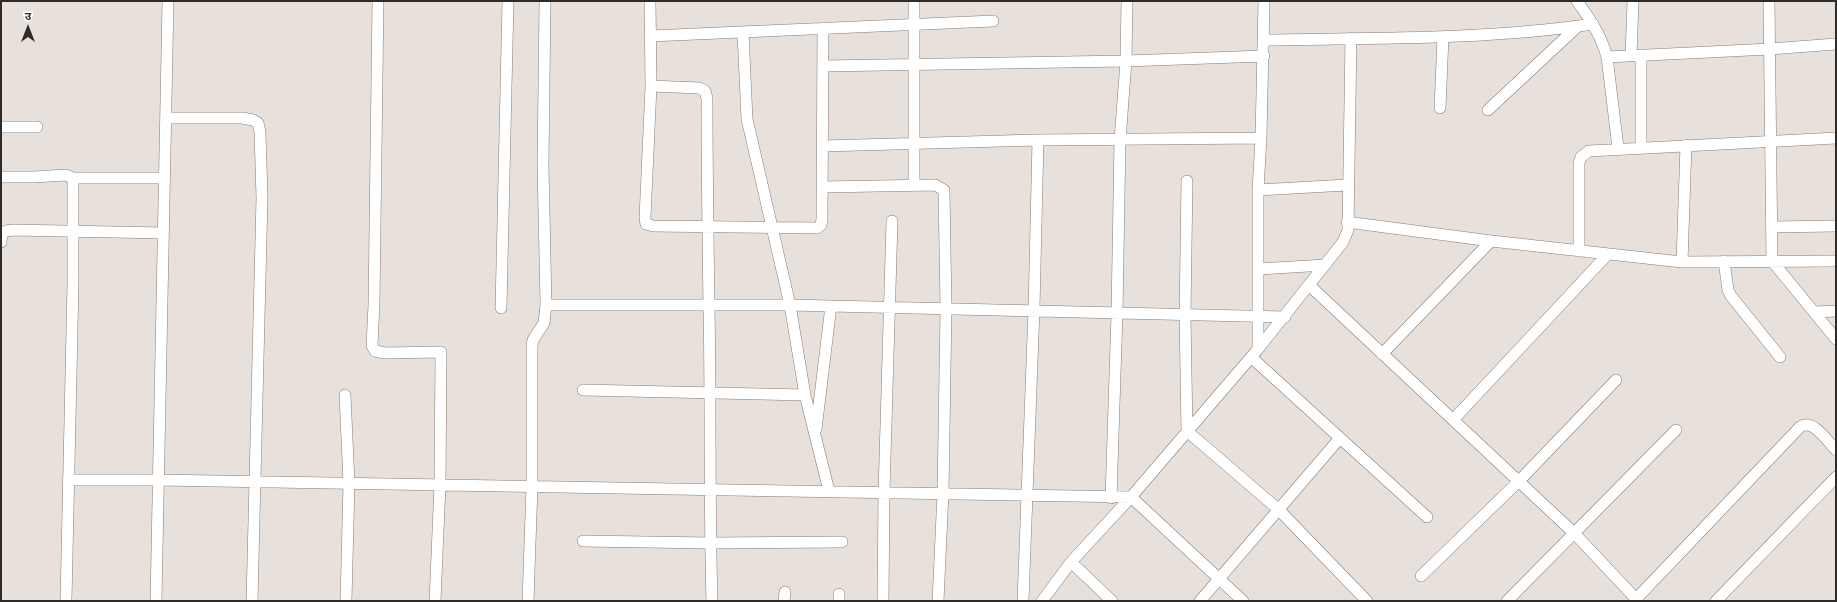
<!DOCTYPE html>
<meta charset="utf-8">
<style>
body{margin:0}
#map{position:relative;width:1837px;height:602px;overflow:hidden;background:#e8e0db;font-family:"DM Sans","Noto Sans Devanagari",sans-serif}
canvas{display:block}
.frame{position:absolute;inset:0;border:2px solid #2e2b29;pointer-events:none}
.north{position:absolute;left:8px;top:8px;width:40px;height:40px;-webkit-text-stroke:3px #fff;paint-order:stroke;rotate:0deg;font-size:11px;font-weight:700;line-height:16px;text-align:center;color:#2e2b29}
.north::after{content:'';display:block;margin:auto;width:14px;height:18px;background:#2e2b29;clip-path:polygon(50% 0,100% 100%,50% 72%,0 100%)}
</style>
<div id="map">
<canvas width="1837" height="602"></canvas>
<div class="frame"></div>
<div class="north">उ</div>
</div>
<script>
const c = document.querySelector('canvas').getContext('2d');
c.lineJoin = 'round';
function stroke(path, color, width, dash) { c.strokeStyle = color; c.lineWidth = width; c.lineCap = dash ? 'butt' : 'round'; c.setLineDash(dash || []); c.stroke(path); }
const minor = new Path2D(`
 M378,1L374,304L372,346L375,351L385,353L441,352L440,485L435,601
 M650,1L651,86L699,88L705,91L707,98C707,168 708,238 709,307C711,405 709,503 712,601
 M1577,1C1590,19 1601,35 1607,57L1618,148
 M1769,1L1772,261L1836,339
 M743,33L747,119L790,305L805,395L829,491
 M650,36L993,21
 M1264,40C1373,38 1485,40 1593,24
 M1641,55V147
 M1631,56L1633,1
 M1607,57L1770,49L1836,44
 M824,66L1126,61L1264,56
 M651,86L645,218L646,224L653,226L817,228L821,225L822,219L823,28
 M1440,108L1443,37
 M1488,110L1578,26
 M166,118H242L253,120L258,123L260,132L262,198L252,601
 M1,127H37
 M823,146L1038,140L1261,138
 M1,177H34L66,175L73,178H165
 M1187,181L1185,315L1187,431L1279,510L1367,601
 M914,186V1
 M822,187L935,185L944,190L946,308L943,493L938,601
 M1258,190L1347,185
 M1347,222L1491,241L1682,262L1836,261
 M1771,227L1836,226
 M1,242L2,234L6,231L13,230L163,233
 M1579,251V163L1581,157L1589,151L1836,138
 M1724,261L1728,290L1731,296L1780,357
 M1682,262L1686,145
 M1259,269L1325,265
 M1310,286L1574,533L1638,601
 M546,305H790L1285,317
 M501,308L508,1
 M1815,312L1836,311
 M1258,349V190L1261,138L1264,1
 M1382,354L1491,241
 M1251,357L1427,517
 M583,390L805,395
 M345,395L349,483L346,601
 M1453,420L1608,254
 M816,429L831,306
 M68,480H159L1131,497L1243,601
 M1111,498L1117,313L1120,140L1126,61L1127,1
 M583,541L710,543L842,542
 M1071,562L1112,601
 M1421,576L1519,481L1616,380
 M1636,599L1800,427C1813,418 1827,441 1836,450
 M66,601L73,284V178
 M156,601L168,1
 M528,601L532,486V346L533,340L544,323L546,305L543,165L545,1
 M784,601L785,592
 M839,601V594
 M883,601L884,492L892,221
 M1023,601L1034,309L1038,140
 M1042,601L1071,562L1131,497L1258,349L1343,242L1348,230L1351,38
 M1200,601L1340,438
 M1507,601L1676,430
 M1716,601L1836,477`);
stroke(minor, '#837c77', 12);
stroke(minor, '#fff', 11);
</script>
